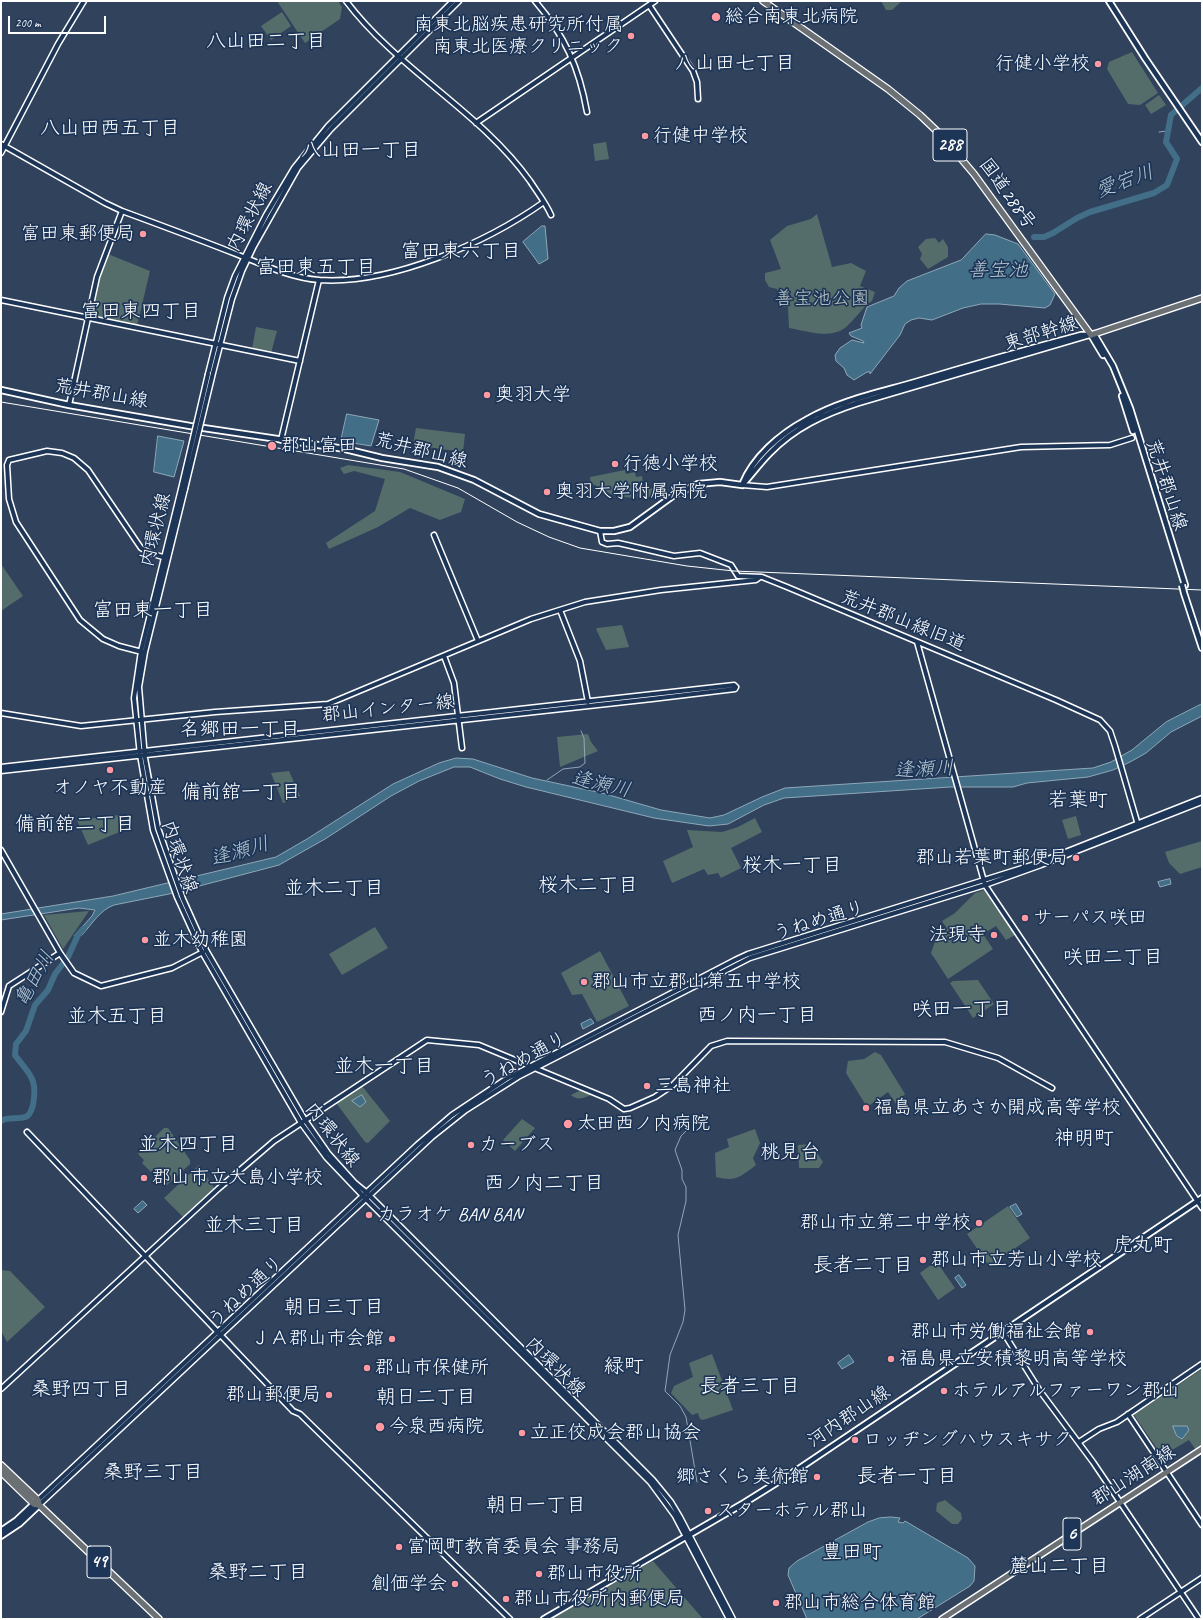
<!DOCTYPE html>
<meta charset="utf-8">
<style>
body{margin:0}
#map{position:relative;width:1203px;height:1620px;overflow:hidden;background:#31425d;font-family:Caveat,sans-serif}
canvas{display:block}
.frame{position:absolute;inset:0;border:2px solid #fff;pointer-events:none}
.scale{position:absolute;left:8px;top:16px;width:98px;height:18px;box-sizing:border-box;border:2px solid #fff;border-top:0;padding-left:5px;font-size:12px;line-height:14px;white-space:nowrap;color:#fff;-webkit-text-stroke:3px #1d3557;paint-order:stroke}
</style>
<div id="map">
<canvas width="1203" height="1620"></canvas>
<div class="frame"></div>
<div class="scale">200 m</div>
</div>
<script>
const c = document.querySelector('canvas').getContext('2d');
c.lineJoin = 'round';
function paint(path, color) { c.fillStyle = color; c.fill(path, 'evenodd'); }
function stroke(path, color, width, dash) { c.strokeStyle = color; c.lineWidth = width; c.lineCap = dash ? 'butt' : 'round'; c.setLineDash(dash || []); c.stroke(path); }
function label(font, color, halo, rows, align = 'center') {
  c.font = font + ' Caveat,"Klee One",sans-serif'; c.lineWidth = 3.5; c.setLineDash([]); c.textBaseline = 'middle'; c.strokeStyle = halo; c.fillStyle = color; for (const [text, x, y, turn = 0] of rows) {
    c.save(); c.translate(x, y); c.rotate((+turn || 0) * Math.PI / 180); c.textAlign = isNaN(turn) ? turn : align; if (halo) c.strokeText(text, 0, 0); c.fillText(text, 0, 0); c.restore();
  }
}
const green = new Path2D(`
 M277,1H338L342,7L340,19L305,43Z
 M881,1H902L892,10H886Z
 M282,12L291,26L271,40L261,26Z
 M1132,52L1158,93L1140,105L1128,104L1107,69L1109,62Z
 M1159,95L1166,105L1151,114L1145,105Z
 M606,142L609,159L595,161L593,144Z
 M817,214L832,267L851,263L866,271L860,286L875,292L872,301C861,308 856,319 846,327C830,340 808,331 789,328L788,307H783L777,289L769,287L765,280V273L781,269L770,240L787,226L811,219Z
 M935,238L939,243L943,239L948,247V257L928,269L920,259L922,254L918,247L926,239Z
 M108,254L150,271L137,326L91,316L93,300Z
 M256,327L277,331L271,353L252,349Z
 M416,428L465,434L463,452L413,445Z
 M348,465L400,472L465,499L461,512L440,520L410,508L378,527L329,549L326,543L375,511L385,479L354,471L344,474L340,468Z
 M625,470L626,474L635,472L636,477L642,476L644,489L635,490L636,498L614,496L591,483L590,477Z
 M652,488L654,496L638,499L637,491Z
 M1,564L23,596L1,611Z
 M622,625L629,647L606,650L596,629L597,628Z
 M588,734L591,742L598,751L560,767L557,737Z
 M289,771L300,796L283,803L271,773Z
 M119,815L122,831L88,845L77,820Z
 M1076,816L1081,835L1068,839L1062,820Z
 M755,818L762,832L731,848L741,868L721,878L718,873L708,875L704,869L672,883L663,861L693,847L687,830L722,832L738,827Z
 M1202,841V867L1180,874L1169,863L1165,852Z
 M984,890L1015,935L1006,940L996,926L983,934L993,949L948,979L931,953L936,939L946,927L942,921L955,913L975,893Z
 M89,911L63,949L44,915Z
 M375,927L388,948L342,975L329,954Z
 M600,951L629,1006L597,1022L582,994L572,995L561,973Z
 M978,980L994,1004L973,1018L950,983L953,981Z
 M875,1052L881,1055L905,1094L896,1104L888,1092L867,1107L846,1073L848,1061L864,1059Z
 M362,1086L390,1121L368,1143L365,1142L337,1104L338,1101Z
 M581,1090L592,1094C586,1098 577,1101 571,1095Z
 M522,1119L535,1128L515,1151L503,1140Z
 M164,1128H168L190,1160V1164L166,1186L164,1185L142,1163L144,1160L138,1154Z
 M755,1129L760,1143L753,1158L756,1165C740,1177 736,1182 716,1177L715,1153L729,1147L727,1139Z
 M811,1144L823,1162L819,1168H799L798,1145Z
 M199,1165L214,1188L183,1217L164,1198Z
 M1008,1206L1030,1238L989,1266L967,1234Z
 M936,1261L955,1288L938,1300L920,1273Z
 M1,1270L10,1271L45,1307L7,1342L1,1331Z
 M712,1354L733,1410L703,1420L700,1419L698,1413L692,1415L671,1393L674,1386L693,1377L689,1363Z
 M1202,1369V1447L1196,1450L1189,1440L1162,1456L1134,1415L1135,1414Z
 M945,1500L961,1513L962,1519L958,1524H952L936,1511L937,1503Z
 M653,1561L703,1619H552Z`);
const water = new Path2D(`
 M542,226H545L548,259L539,264L523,242Z
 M986,234L995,235L1018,244L1055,294L1050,305L1045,308L999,304H981L963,308L932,320L919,318L911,320L905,324L900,335L870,374V372H867L854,380L847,375L844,368L836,361L835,355L840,348L852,340L864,343L863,341L851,336L849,333L862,328L861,325L867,307L894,296L899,288L907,281L961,260Z
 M347,414L379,420L371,446L341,441Z
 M158,436L184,441L174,477L154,472Z
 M1202,704V716L1171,732L1146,753L1130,762L1113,770L1088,777L1027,783L1013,787H950L784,798L764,805L728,824L709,826L654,818L526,787L500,779L470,767H454L419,781L391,796L325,839L279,865L169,894L114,905C100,910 92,924 82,935L74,936L92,916L95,910L79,908L1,920V914L113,896L276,857L307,839L393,784L439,763L456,758L473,759L532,778L602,793L661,810L710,818L724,815L762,797L785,788L1093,768L1111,762L1132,750L1166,722Z
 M1170,879L1171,884L1160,887L1158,882Z
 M591,1019L594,1023L583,1029L581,1024Z
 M362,1095L366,1102L360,1107L352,1101Z
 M143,1201L147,1205L138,1213L134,1209Z
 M1016,1204L1022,1214L1017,1217L1010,1207Z
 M959,1275L966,1285L962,1288L955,1278Z
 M849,1355L854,1362L842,1369L838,1363Z
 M1173,1426H1187L1189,1430L1182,1439L1177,1436Z
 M891,1517L900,1518L898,1522L903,1523L905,1521L968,1558L975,1566L974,1581L970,1586L917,1619H807L788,1575L789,1568L797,1561L868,1522L879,1518Z`);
const stream = new Path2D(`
 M1159,132L1167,131
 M547,780L563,769L580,767L585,763L584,738L581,731
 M687,1123L688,1129L681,1136L675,1150L682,1170V1179L686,1187V1201L678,1235L685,1310L683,1322L670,1355L665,1391L680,1406L686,1417L697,1482`);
const river = new Path2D(`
 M1034,237H1044L1053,233L1077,218L1090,212L1154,193L1167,185L1177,159L1166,142L1171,115L1202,88
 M1,1121C9,1116 17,1120 25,1117C30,1116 32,1109 33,1105C38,1077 29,1075 15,1055L16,1044L26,1031L35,1005L48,990L55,974L68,957L78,935L83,929`);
const tertiary = new Path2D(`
 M346,1C398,70 480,111 530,181C537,192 546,203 551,215
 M535,1C565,36 579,67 587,112
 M649,5L693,71L697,82L698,99
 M476,123L655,1
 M1,144L105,203L122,211C160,225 198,239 236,254C262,264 290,278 319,280C391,285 486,243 544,202
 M1,153L58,44L84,1
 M1,300L300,361
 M213,373L232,299L242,271L254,246L298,168L331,129L459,1
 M208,374L227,298L235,276L266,215L294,168L328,126L453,1
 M69,405L97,277L122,211
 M281,440L319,280
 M742,485L767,487L1021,447L1110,445L1132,438
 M181,489L141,651L134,698L140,755L153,830L177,897L202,952L301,1123L326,1157L366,1199L650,1482L675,1516L729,1619
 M185,489L145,652L139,687L145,758L158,828L183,899L206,950L305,1120L328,1153L355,1183L366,1192L653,1480L671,1502L680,1517L733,1619
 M600,531L602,542L607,544L618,543L627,545L674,556L700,553L731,565L738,576L762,577L787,587L1056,700L1100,720L1110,731L1115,746L1138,825
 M434,535L478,641
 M560,610L580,661L588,702
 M917,642L985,885L1202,1208
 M142,652L119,646L103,639L80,620L16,522L9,499L7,465L9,460L47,451L62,453L74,458L88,470L141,548L150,553L166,558
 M444,656L454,683L462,748
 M1,713L81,726L215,712L328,704L531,619L585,602L661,590L756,580L760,577
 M1,767L734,685L736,687
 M1,771L652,699L735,689L736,687
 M1,850L60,953L74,973L101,986L172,968L203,952
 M1,1012L9,986L60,953
 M27,1132L293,1411L300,1414L510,1619
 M1003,1332L1040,1391L1093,1462L1199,1619
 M1,1389L218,1189L274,1141L427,1040L479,1045L609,1099L624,1109L630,1108L655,1097L673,1085L711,1046L727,1041L945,1042L998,1058L1052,1088
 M1128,1414L1202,1525
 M1079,1442L1099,1429L1117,1422L1202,1364
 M38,1500L417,1145L452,1115L506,1079L735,960L748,954L1035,864L1202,798
 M39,1505L432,1137L466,1110L518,1077L750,958L985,885L1041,865L1202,802
 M1140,1619L1202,1578`);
const secondary = new Path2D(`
 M1109,1L1145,58L1202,142
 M1094,334L1113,366L1130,408L1185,585
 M1091,335L1103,355
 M1,390L69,405L190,426L345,449L382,458L438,467L474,480L539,514L600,531H614L630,527L674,495L698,484L720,482L742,485
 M1122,396L1133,431
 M743,484C752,474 760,463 770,453C794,428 824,414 858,403L1089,335
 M742,485C753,457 780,434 806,420C839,401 877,393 912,383C968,366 1024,350 1081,335H1091
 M1184,593L1202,648
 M1,1531L17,1520L36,1502
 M1,1536L19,1524L39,1505
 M544,1619L744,1503L797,1470L1202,1198`);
const primary = new Path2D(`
 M942,1619L1202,1449`);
const trunk = new Path2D(`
 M763,1L888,89L920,115L942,136L974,174L1091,335L1202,298
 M1,1465L38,1500L39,1505
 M1,1472L34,1504L39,1505L159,1619`);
const rail = new Path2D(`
 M1,402L404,469L458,488L517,522L549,537L580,548L687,566L734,571L1202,590`);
const tertiaryBridge = new Path2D(`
 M181,489L208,374
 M185,489L213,373`);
const secondaryBridge = new Path2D(`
 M1182,585L1184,593`);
const markers = [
 [716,17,5,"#ff9aa2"],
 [631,36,4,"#ff9aa2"],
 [1098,64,4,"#ff9aa2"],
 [645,136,4,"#ff9aa2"],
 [143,234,4,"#ff9aa2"],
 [487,395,4,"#ff9aa2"],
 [272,446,5,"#ff9aa2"],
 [615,464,4,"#ff9aa2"],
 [547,492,4,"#ff9aa2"],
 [110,770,4,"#ff9aa2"],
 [1076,858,4,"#ff9aa2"],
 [1025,918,4,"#ff9aa2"],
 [994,935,4,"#ff9aa2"],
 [145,940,4,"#ff9aa2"],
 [584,982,4,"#ff9aa2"],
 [647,1086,4,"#ff9aa2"],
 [866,1108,4,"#ff9aa2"],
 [568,1124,5,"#ff9aa2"],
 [471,1145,4,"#ff9aa2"],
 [144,1178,4,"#ff9aa2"],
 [369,1215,4,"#ff9aa2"],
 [979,1223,4,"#ff9aa2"],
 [923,1260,4,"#ff9aa2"],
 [1090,1332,4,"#ff9aa2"],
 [392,1339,4,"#ff9aa2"],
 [891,1359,4,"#ff9aa2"],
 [367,1368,4,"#ff9aa2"],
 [944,1391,4,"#ff9aa2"],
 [329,1395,4,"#ff9aa2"],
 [380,1427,5,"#ff9aa2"],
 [522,1433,4,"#ff9aa2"],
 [855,1440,4,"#ff9aa2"],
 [817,1477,4,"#ff9aa2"],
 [708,1511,4,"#ff9aa2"],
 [399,1547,4,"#ff9aa2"],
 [539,1574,4,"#ff9aa2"],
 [455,1584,4,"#ff9aa2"],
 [506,1599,4,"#ff9aa2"],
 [776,1603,4,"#ff9aa2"]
];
const shields = [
 [950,145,34],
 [1072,1534,18],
 [99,1562,24]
];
const shieldNames = [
 ["288",950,145],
 ["6",1072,1534],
 ["49",99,1562]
];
const poiNames = [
 ["総合南東北病院",725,17],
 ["南東北脳疾患研究所付属",623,25,"right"],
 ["南東北医療クリニック",623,47,"right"],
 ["行健小学校",1090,64,"right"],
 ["行健中学校",653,136],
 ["富田東郵便局",135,234,"right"],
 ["奥羽大学",495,395],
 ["郡山富田",281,446],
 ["行徳小学校",623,464],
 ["奥羽大学附属病院",555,492],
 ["オノヤ不動産",110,788,"center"],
 ["郡山若葉町郵便局",1068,858,"right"],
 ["サーパス咲田",1033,918],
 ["法現寺",986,935,"right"],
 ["並木幼稚園",153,940],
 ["郡山市立郡山第五中学校",592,982],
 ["三島神社",655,1086],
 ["福島県立あさか開成高等学校",874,1108],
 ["太田西ノ内病院",577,1124],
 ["カーブス",479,1145],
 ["郡山市立大島小学校",152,1178],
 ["カラオケ BAN BAN",377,1215],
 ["郡山市立第二中学校",971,1223,"right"],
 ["郡山市立芳山小学校",931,1260],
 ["郡山市労働福祉会館",1082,1332,"right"],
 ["ＪＡ郡山市会館",384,1339,"right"],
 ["福島県立安積黎明高等学校",899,1359],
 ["郡山市保健所",375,1368],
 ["ホテルアルファーワン郡山",952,1391],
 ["郡山郵便局",321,1395,"right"],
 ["今泉西病院",389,1427],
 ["立正佼成会郡山協会",530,1433],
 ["ロッヂングハウスキサク",863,1440],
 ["郷さくら美術館",809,1477,"right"],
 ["スターホテル郡山",716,1511],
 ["富岡町教育委員会 事務局",407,1547],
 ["郡山市役所",547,1574],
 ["創価学会",447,1584,"right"],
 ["郡山市役所内郵便局",514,1599],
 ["郡山市総合体育館",784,1603]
];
const streetNames = [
 ["国道288号",1007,194,54],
 ["内環状線",250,217,-62],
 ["東部幹線",1041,334,-17],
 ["荒井郡山線",101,394,10],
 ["荒井郡山線",421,451,14],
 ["荒井郡山線",1166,485,72],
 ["内環状線",156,530,-76],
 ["荒井郡山線旧道",903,621,22],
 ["郡山インター線",388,709,-6],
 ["内環状線",179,857,71],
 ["うねめ通り",819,921,-17],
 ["うねめ通り",524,1060,-29],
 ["内環状線",332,1135,52],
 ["うねめ通り",246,1292,-43],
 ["内環状線",555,1367,45],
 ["河内郡山線",849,1417,-34],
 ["郡山湖南線",1134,1476,-33]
];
const parkNames = [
 ["善宝池公園",822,299]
];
const neighbourhoodNames = [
 ["八山田二丁目",266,42],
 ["八山田七丁目",735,64],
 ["八山田西五丁目",110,129],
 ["八山田一丁目",361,151],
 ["富田東六丁目",461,252],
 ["富田東五丁目",316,268],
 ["富田東四丁目",141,312],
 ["富田東一丁目",153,611],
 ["名郷田一丁目",240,730],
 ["備前舘一丁目",241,793],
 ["若葉町",1078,801],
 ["備前舘二丁目",75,825],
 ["桜木一丁目",792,866],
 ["桜木二丁目",588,886],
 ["並木二丁目",334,889],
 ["咲田二丁目",1113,958],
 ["咲田一丁目",962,1010],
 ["西ノ内一丁目",757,1016],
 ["並木五丁目",117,1017],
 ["並木一丁目",384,1067],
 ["神明町",1084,1139],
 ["並木四丁目",188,1145],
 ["桃見台",790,1153],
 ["西ノ内二丁目",544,1184],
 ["並木三丁目",254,1226],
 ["虎丸町",1143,1246],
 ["長者二丁目",863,1266],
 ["朝日三丁目",334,1308],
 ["緑町",624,1367],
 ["長者三丁目",750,1387],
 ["桑野四丁目",81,1390],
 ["朝日二丁目",426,1398],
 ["桑野三丁目",153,1473],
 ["長者一丁目",907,1477],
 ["朝日一丁目",536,1506],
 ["豊田町",852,1553],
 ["麓山二丁目",1059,1567],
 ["桑野二丁目",258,1573]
];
const waterNames = [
 ["愛宕川",1125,182,-20],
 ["善宝池",998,271],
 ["逢瀬川",924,770,-3],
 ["逢瀬川",601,785,13],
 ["逢瀬川",240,852,-16],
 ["亀田川",35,979,-61]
];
paint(green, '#546d6a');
paint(water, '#426e88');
stroke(water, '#8ea8b8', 1);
stroke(stream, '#8ea8b8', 1);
stroke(river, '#426e88', 6);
stroke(tertiary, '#fff', 7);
stroke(secondary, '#fff', 8);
stroke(primary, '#fff', 8);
stroke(trunk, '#fff', 8);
stroke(tertiary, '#1d3557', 4);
stroke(secondary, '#1d3557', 4.5);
stroke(primary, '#6b7074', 5);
stroke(trunk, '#6b7074', 5.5);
stroke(rail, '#fff', 1);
stroke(tertiaryBridge, '#fff', 7, []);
stroke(secondaryBridge, '#fff', 8, []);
stroke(tertiaryBridge, '#1d3557', 4);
stroke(secondaryBridge, '#1d3557', 4.5);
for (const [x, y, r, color] of markers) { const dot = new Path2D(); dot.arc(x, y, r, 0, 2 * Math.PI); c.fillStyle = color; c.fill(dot); stroke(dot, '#1d3557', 1.5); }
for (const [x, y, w] of shields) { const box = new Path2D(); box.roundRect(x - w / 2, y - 16, w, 32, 3); c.fillStyle = '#1d3557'; c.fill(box); stroke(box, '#fff', 1); }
label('bold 18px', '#fff', null, shieldNames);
label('19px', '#fff', '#1d3557', poiNames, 'left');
label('19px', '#fff', '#1d3557', streetNames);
label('19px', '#bbc5c3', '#1d3557', parkNames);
label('20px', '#fff', '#1d3557', neighbourhoodNames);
label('italic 20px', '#b3c5cf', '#1d3557', waterNames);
</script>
